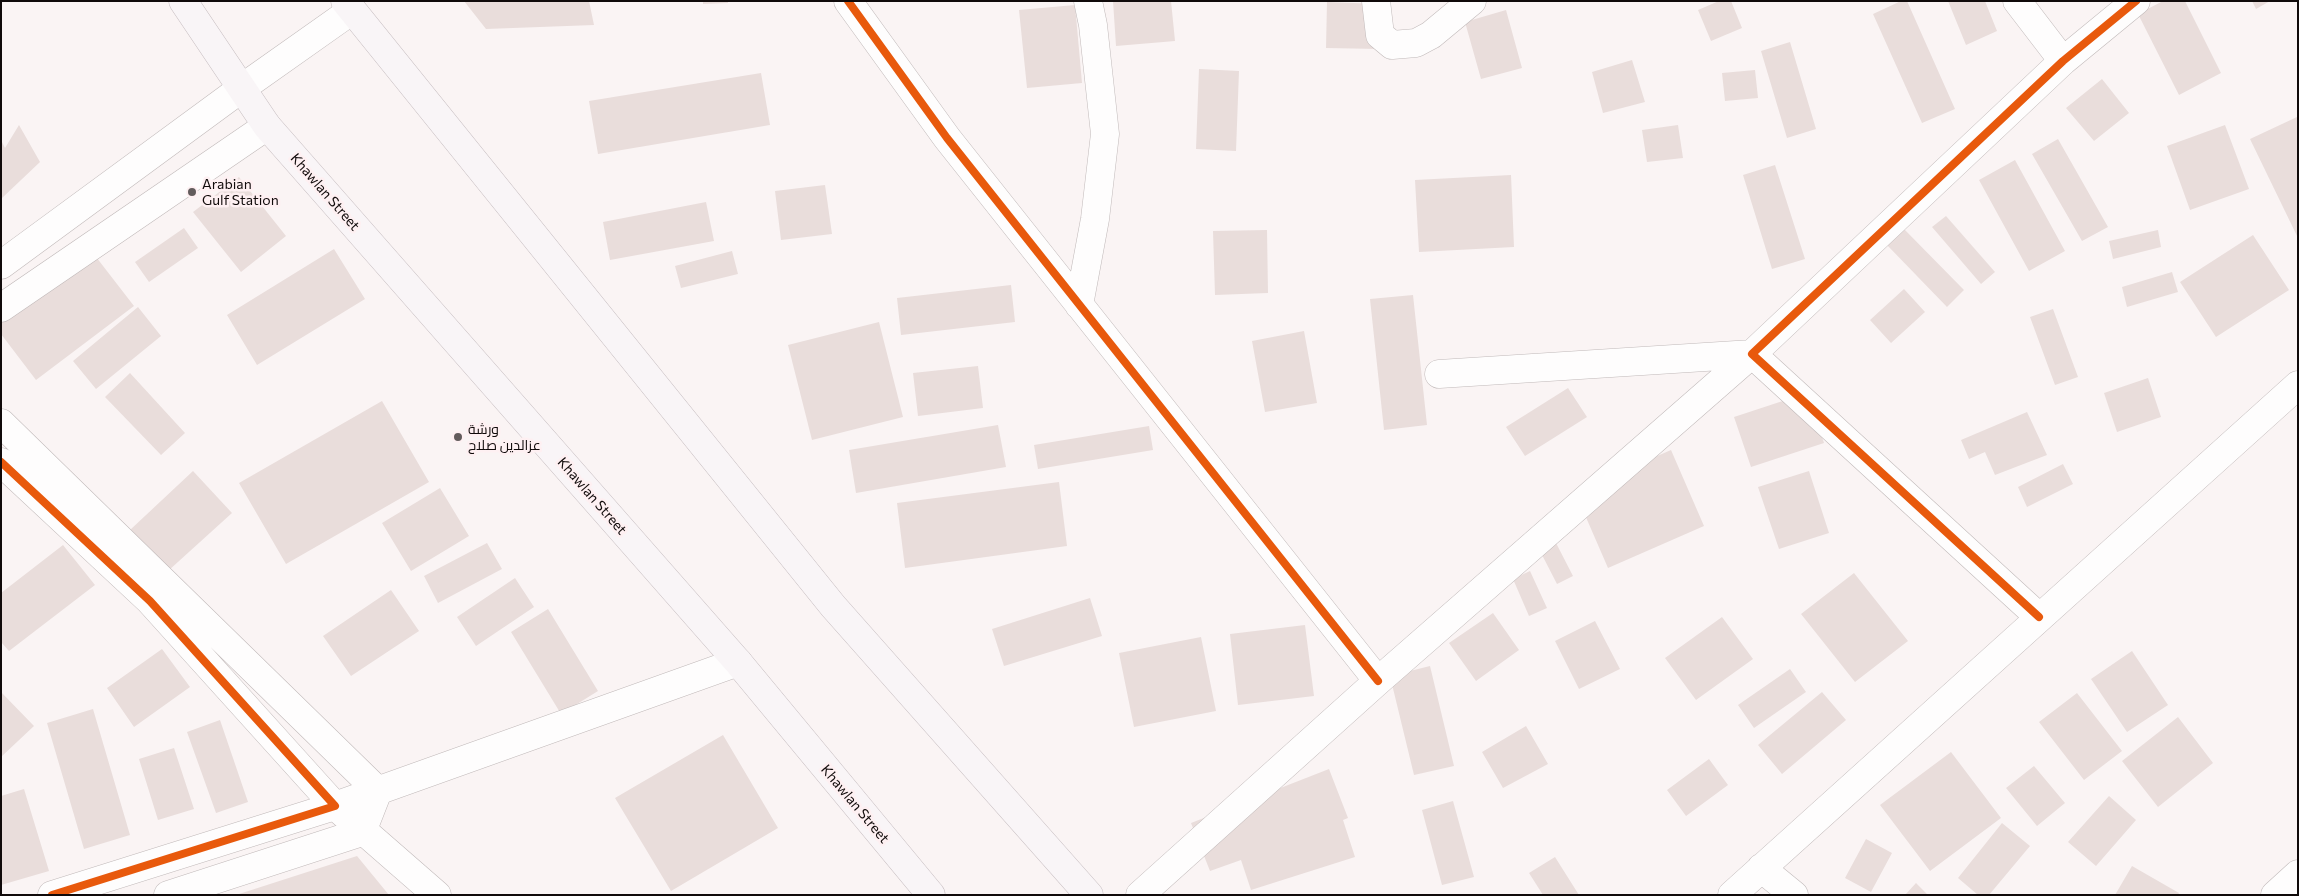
<!DOCTYPE html>
<meta charset="utf-8">
<style>
body{margin:0}
#map{position:relative;width:2299px;height:896px;overflow:hidden;background:#faf4f4;font-family:Commissioner,sans-serif}
canvas{display:block}
.frame{position:absolute;inset:0;border:2px solid #100a0a;pointer-events:none}
</style>
<div id="map">
<canvas width="2299" height="896"></canvas>
<div class="frame"></div>
</div>
<script>
const c = document.querySelector('canvas').getContext('2d');
c.lineJoin = 'round';
function paint(path, color) { c.fillStyle = color; c.fill(path, 'evenodd'); }
function stroke(path, color, width, dash) { c.strokeStyle = color; c.lineWidth = width; c.lineCap = dash ? 'butt' : 'round'; c.setLineDash(dash || []); c.stroke(path); }
function label(font, color, halo, rows, align = 'center') {
  c.font = font + ' Commissioner,Cairo,sans-serif'; c.lineWidth = 5; c.setLineDash([]); c.textBaseline = 'middle'; c.strokeStyle = halo; c.fillStyle = color; for (const [text, x, y, turn = 0] of rows) {
    c.save(); c.translate(x, y); c.rotate((+turn || 0) * Math.PI / 180); c.textAlign = isNaN(turn) ? turn : align; if (halo) c.strokeText(text, 0, 0); c.fillText(text, 0, 0); c.restore();
  }
}
const building = new Path2D(`
 M464,1H589L594,25L486,29Z
 M703,1H728V3L703,4Z
 M1113,1H1171L1175,41L1116,46Z
 M1719,1H1731L1742,28L1711,41L1698,10Z
 M1901,1H1907L1955,109L1922,123L1873,14Z
 M1948,1H1985L1997,31L1966,45Z
 M2163,1H2185L2221,73L2179,95L2138,14Z
 M2252,1H2270L2256,9Z
 M1327,2L1380,4L1379,49L1326,48Z
 M1075,5L1082,83L1027,88L1019,10Z
 M1506,10L1522,68L1481,79L1465,22Z
 M1790,42L1816,129L1787,138L1761,51Z
 M1632,60L1645,102L1603,113L1592,72Z
 M1199,69L1239,71L1236,151L1196,149Z
 M1755,70L1758,98L1725,101L1722,73Z
 M761,73L770,125L598,154L589,101Z
 M2102,79L2129,113L2094,141L2066,108Z
 M2297,117L2298,119V238L2250,139Z
 M19,125L40,162L1,199V140L5,148Z
 M1678,125L1683,158L1647,162L1642,130Z
 M2225,125L2249,189L2190,210L2167,146Z
 M2058,139L2108,227L2082,241L2032,154Z
 M2015,160L2065,251L2029,271L1979,180Z
 M1775,165L1805,259L1772,269L1743,175Z
 M1511,175L1514,247L1419,252L1415,180Z
 M239,177L286,236L241,272L193,212Z
 M825,185L832,234L781,240L775,191Z
 M706,202L714,241L610,260L603,222Z
 M1946,216L1995,272L1981,284L1932,227Z
 M184,228L198,248L149,282L135,262Z
 M1904,229L1964,290L1947,307L1887,245Z
 M1267,230L1268,293L1215,295L1213,231Z
 M2158,230L2161,247L2113,259L2109,241Z
 M2253,235L2289,290L2216,337L2180,282Z
 M334,249L365,299L257,365L227,315Z
 M732,251L738,274L681,288L675,266Z
 M93,253L134,306L36,380L1,334V323Z
 M2172,272L2178,292L2127,307L2122,287Z
 M1011,285L1015,322L901,335L897,298Z
 M1904,289L1925,312L1891,343L1870,320Z
 M1413,295L1427,425L1384,430L1370,299Z
 M138,307L161,336L96,389L73,361Z
 M2053,309L2078,377L2055,385L2030,317Z
 M879,322L903,417L812,440L788,345Z
 M1304,331L1317,403L1265,412L1252,341Z
 M978,366L983,408L918,416L913,373Z
 M130,373L185,433L161,455L105,397Z
 M2148,378L2161,417L2117,432L2104,393Z
 M1568,388L1587,417L1525,456L1506,427Z
 M1807,393L1824,443L1751,467L1734,417Z
 M382,401L429,482L286,564L239,483Z
 M2027,412L2047,455L1995,475L1985,452L1969,459L1961,440Z
 M998,425L1006,467L856,493L849,450Z
 M1149,426L1153,450L1038,469L1034,445Z
 M1671,450L1704,526L1608,568L1575,492Z
 M2063,464L2073,484L2027,507L2018,487Z
 M193,471L232,513L168,571L130,530Z
 M1809,471L1829,533L1779,549L1758,487Z
 M1059,482L1067,546L905,568L897,503Z
 M440,488L469,536L411,571L382,523Z
 M487,543L502,569L438,603L424,576Z
 M1556,543L1573,576L1557,584L1540,551Z
 M63,545L95,585L9,651L1,642V593Z
 M1530,571L1547,608L1529,616L1513,579Z
 M1854,573L1908,641L1855,682L1801,614Z
 M515,578L534,607L476,646L457,617Z
 M391,590L419,631L351,676L323,636Z
 M1090,598L1102,636L1004,666L992,629Z
 M548,609L598,691L561,714L511,632Z
 M1493,613L1519,650L1476,681L1449,643Z
 M1722,617L1753,659L1696,700L1665,658Z
 M1595,621L1620,669L1579,689L1555,641Z
 M1305,625L1314,696L1238,705L1230,634Z
 M1201,637L1216,711L1134,727L1119,653Z
 M162,649L190,687L134,727L107,688Z
 M2132,651L2168,705L2127,732L2091,679Z
 M1430,666L1454,766L1414,775L1390,676Z
 M1790,669L1806,692L1754,728L1738,705Z
 M1,692L34,726L1,757Z
 M1822,692L1846,720L1782,774L1758,745Z
 M2077,693L2122,751L2084,780L2039,722Z
 M93,709L130,835L84,849L47,723Z
 M2178,717L2213,763L2158,807L2122,761Z
 M220,720L248,802L216,813L187,732Z
 M1526,726L1548,764L1503,788L1482,752Z
 M723,735L778,828L671,891L615,798Z
 M174,748L194,809L158,820L139,759Z
 M1951,752L2001,818L1930,871L1880,805Z
 M1709,759L1728,785L1686,816L1667,790Z
 M2034,766L2065,803L2037,826L2006,788Z
 M1329,769L1348,818L1343,820L1355,857L1251,890L1241,860L1210,871L1191,823Z
 M24,789L49,871L1,885V796Z
 M2109,796L2136,820L2096,866L2068,842Z
 M1453,801L1474,877L1442,885L1422,810Z
 M2002,823L2030,846L1989,895H1978L1958,878Z
 M1866,839L1892,853L1871,892L1845,878Z
 M357,856L389,895H240L239,894Z
 M1555,857L1579,895H1543L1529,873Z
 M2132,866L2179,893L2178,895H2115Z
 M1916,883L1928,895H1905Z`);
const street = new Path2D(`
 M848,1L947,138L1378,681
 M1376,1L1380,35L1392,45L1416,43L1431,35L1472,1
 M2017,1L2063,61
 M1079,305L1095,219L1105,134L1093,25L1088,1
 M1439,374L1752,354
 M2039,617L1752,354L2063,61L2136,1
 M1761,868L1794,895
 M437,895L335,806L738,662
 M1140,895L1378,681L1752,354
 M1732,895L2298,385
 M2275,895L2298,874`);
const secondary = new Path2D(`
 M1,265L242,88L351,11
 M1,308L267,126
 M1,423L378,791L362,832L168,895
 M1,462L150,601L335,806L52,895`);
const primary = new Path2D(`
 M183,1L267,126L738,662L931,895
 M345,1L833,606L1089,895`);
const cycleway = new Path2D(`
 M848,1L947,138L1378,681
 M1,462L150,601L335,806L52,895
 M2039,617L1752,354L2063,61L2136,1`);
const markers = [
 [192,192,5,"#625c5c"],
 [458,437,5,"#625c5c"]
];
const poiNames = [
 ["Arabian",202,184],
 ["Gulf Station",202,200],
 ["ورشة",468,429],
 ["عزالدين صلاح",468,445]
];
const streetNames = [
 ["Khawlan Street",325,192,49],
 ["Khawlan Street",592,496,49],
 ["Khawlan Street",855,804,50]
];
paint(building, '#e9dddb');
stroke(street, '#c0b9b9', 29);
stroke(secondary, '#c0b9b9', 29);
stroke(primary, '#c5bcbf', 29);
stroke(street, '#fefdfd', 28);
stroke(secondary, '#fefdfd', 28);
stroke(primary, '#f9f5f7', 28);
stroke(cycleway, '#e8590c', 8);
for (const [x, y, r, color] of markers) { const dot = new Path2D(); dot.arc(x, y, r, 0, 2 * Math.PI); c.fillStyle = color; c.fill(dot); stroke(dot, '#fef0f2', 2); }
label('14px', '#100a0a', '#fef0f2', poiNames, 'left');
label('14px', '#100a0a', '#fef0f2', streetNames);
</script>
